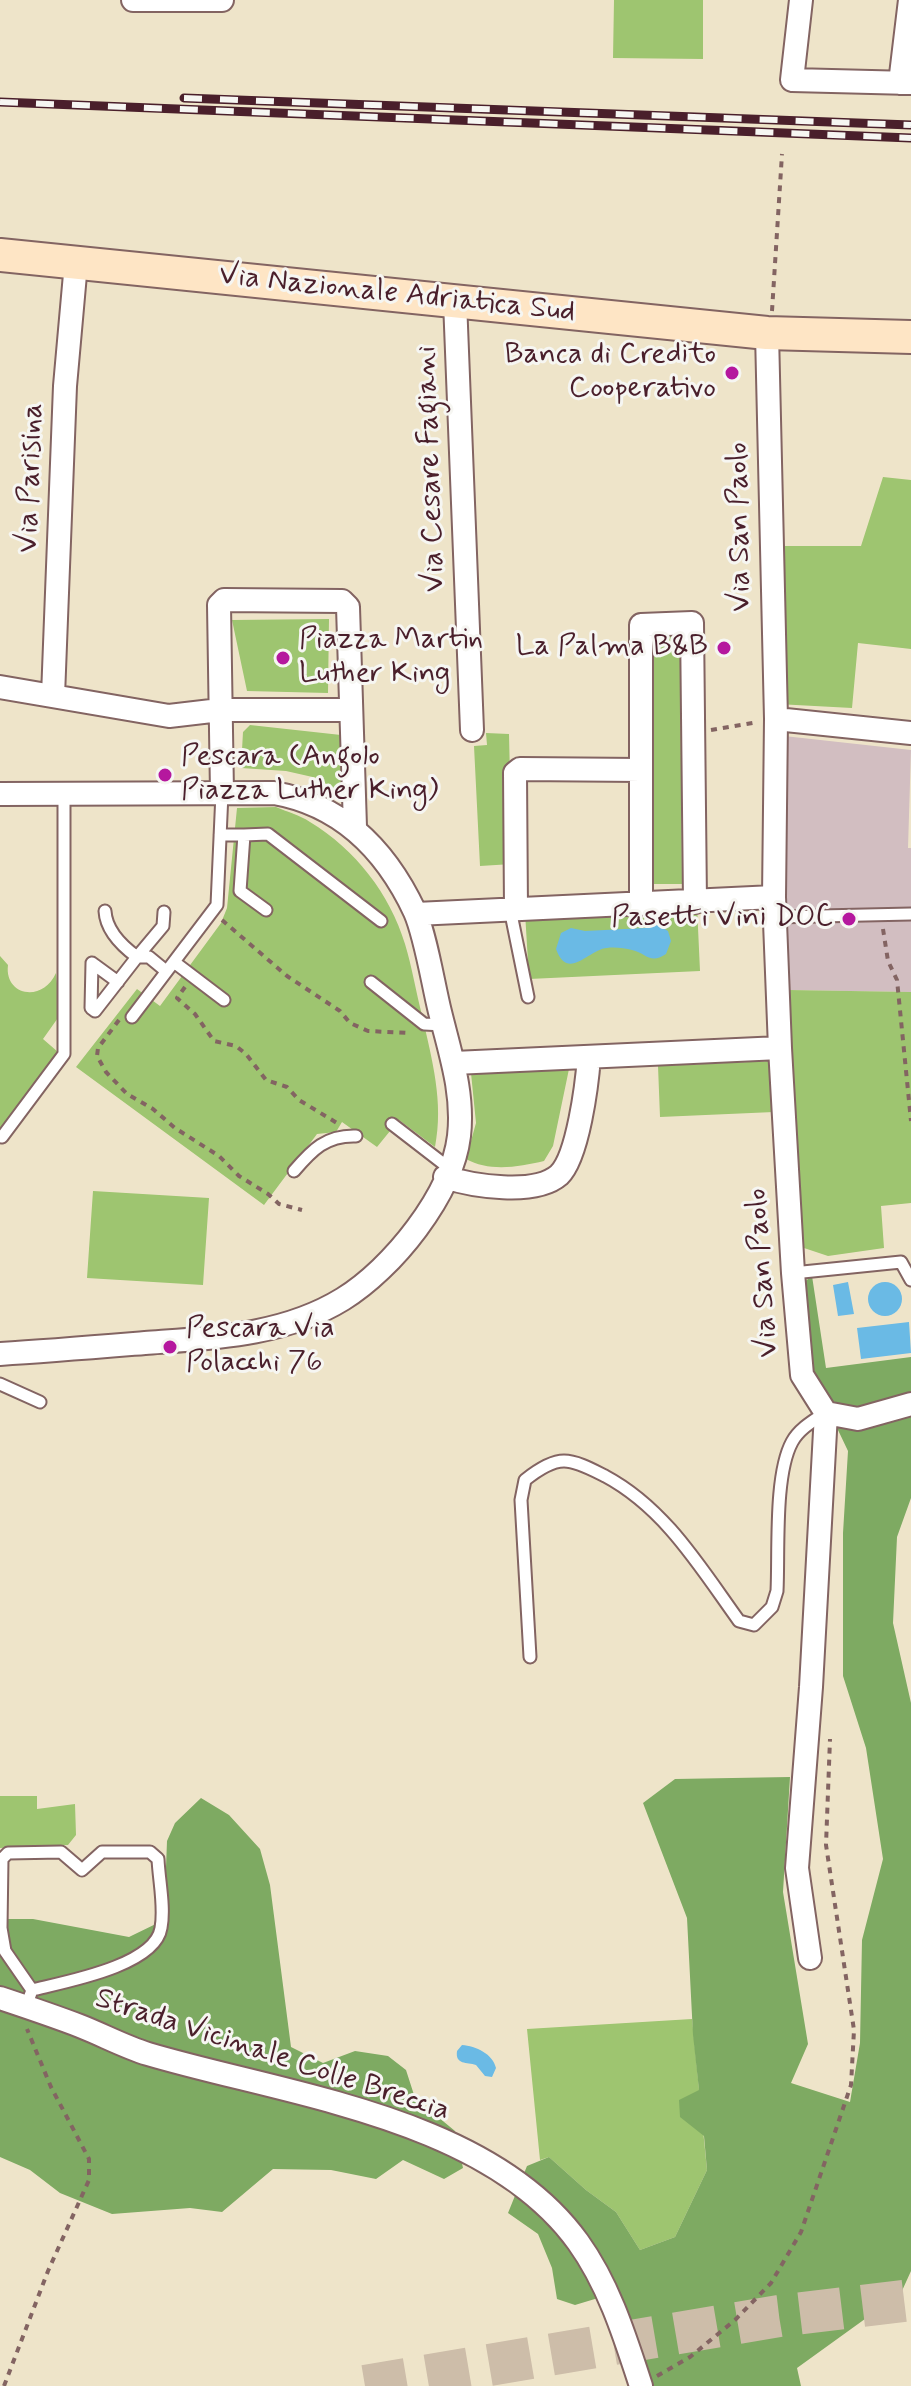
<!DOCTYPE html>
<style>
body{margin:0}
canvas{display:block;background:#eee4c9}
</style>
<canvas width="911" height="2386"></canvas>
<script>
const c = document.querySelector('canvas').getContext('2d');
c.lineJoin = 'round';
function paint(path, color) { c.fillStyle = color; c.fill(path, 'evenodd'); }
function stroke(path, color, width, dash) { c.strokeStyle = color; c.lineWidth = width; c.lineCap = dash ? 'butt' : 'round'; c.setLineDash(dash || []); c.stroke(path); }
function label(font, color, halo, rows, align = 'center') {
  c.font = font + ' Mynerve,sans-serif'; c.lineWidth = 6; c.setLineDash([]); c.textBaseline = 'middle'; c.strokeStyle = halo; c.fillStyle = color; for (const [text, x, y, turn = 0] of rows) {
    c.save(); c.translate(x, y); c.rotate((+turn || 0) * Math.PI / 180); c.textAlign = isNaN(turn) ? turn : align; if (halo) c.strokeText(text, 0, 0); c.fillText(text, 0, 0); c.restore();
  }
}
const industrial = new Path2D(`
 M784,736L911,750L908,848H911V992L788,990Z`);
const green = new Path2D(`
 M614,0H703V59L613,58Z
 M883,477L911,480V649L858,643L852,708L777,704V546H861Z
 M329,619L328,693L247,691L232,620Z
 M652,636H680L682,884H654Z
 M250,725L341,735L345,796L317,778L286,771L241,768L243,732Z
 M486,733L509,734L512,864L480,866L474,746L487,745Z
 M276,807C287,812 300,815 310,822C355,849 390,894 405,944C412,967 416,992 422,1015C432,1060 444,1102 435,1147L399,1120L377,1147L342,1122L336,1132L317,1134L264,1205L76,1067L137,989L160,1006L221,923L227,908L237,808Z
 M697,906L700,971L529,979L525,912Z
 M0,956L8,965C4,996 43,1003 56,973L60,1015L43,1039L58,1052L0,1129Z
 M788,990L911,992V1203L881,1206L884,1248L828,1256L804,1248L800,1242Z
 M772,1061L774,1112L660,1117L658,1066Z
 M569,1069L553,1146L544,1161C519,1167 489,1172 466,1159L476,1123L471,1073Z
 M93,1191L209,1198L203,1285L87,1278Z
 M0,1796H37V1809L75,1804L76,1835L68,1845L0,1848Z
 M692,2019L707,2170L675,2237L640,2250L616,2212L586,2190L549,2157L540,2160L527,2029Z`);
const forest = new Path2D(`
 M812,1276L826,1368L911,1357V1498L897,1537L893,1623L911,1703V2271L901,2293L797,2368L801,2386H647L618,2292L575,2305L557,2299L552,2268L538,2234L508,2213L527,2166L549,2157L586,2190L616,2212L640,2250L675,2237L707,2170L704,2136L680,2117L679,2100L699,2090L693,2035L687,1918L643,1803L675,1779L790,1777L783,1892L808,2044L791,2083L850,2102L860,2043L862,1940L883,1859L866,1748L843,1676V1533L848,1451L818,1388L806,1343L799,1286Z
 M201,1798L229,1815L260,1849L270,1885L291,2047L323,2063L355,2051L388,2056L406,2070L415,2098L455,2131L463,2168L444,2179L403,2160L376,2179L331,2170L273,2169L222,2212L190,2208L112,2214L60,2193L30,2170L0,2157V1919H33L129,1937L164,1920L167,1841L175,1823Z`);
const water = new Path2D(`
 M654,923L668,931L671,941L666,954C650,965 646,953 632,950C625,948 614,947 607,948C589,949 568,982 556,949L561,933L571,928L585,931L645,928Z
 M848,1282L854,1314L838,1316L833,1285Z
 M868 1299a17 17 0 1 1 34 0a17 17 0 1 1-34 0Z
 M909,1322L911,1353L861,1359L857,1328Z
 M462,2045C476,2046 493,2054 496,2068L492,2077L485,2076L476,2065C467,2062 455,2065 457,2051Z`);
const highwayTunnel = new Path2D(`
 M365,2386L779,2316L911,2300`);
const path = new Path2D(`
 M772,311L782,154
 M711,730L758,722
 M222,920L287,976L340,1011L350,1023L368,1031L409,1033
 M883,929L888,961L897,980L911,1121
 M185,987L177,998L195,1014L214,1041L236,1046L246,1054L266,1080L287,1087L299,1100L337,1123
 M119,1020L98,1048L97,1056L106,1072L127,1094L153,1109L175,1128L219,1156L239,1176L268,1194L279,1204L302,1210
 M657,2376L690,2357L735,2320L771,2283L801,2232L851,2085L854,2030L826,1845L830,1739
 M4,2386L48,2271L89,2180V2159L51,2087L27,2029`);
const lane = new Path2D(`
 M220,835H244L240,891L266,910
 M244,835L268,834L381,921
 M510,909L528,997
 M105,911C106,930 122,946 137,957L163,926L164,912
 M775,917L911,914
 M174,962L224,1000
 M92,963L91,1008L95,1011
 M92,963L118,982
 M371,982L424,1024L443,1025
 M95,1011L137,957H149L166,971
 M132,1017L217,905L222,793
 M392,1124L449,1168
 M2,1137L64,1054V794
 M294,1171C312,1150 326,1135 356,1136
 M793,1273L901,1262L911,1280
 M0,1384L40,1402
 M530,1657L521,1500L525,1480C535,1472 550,1461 564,1461C577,1461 593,1470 605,1476C665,1508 700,1567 739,1621L754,1625L772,1607L777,1591C779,1552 774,1475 792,1442C799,1429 813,1421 825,1413
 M26,2007L32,1990L5,1951L1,1928L2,1859L8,1853L61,1852L82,1870L102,1852H150L158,1859C159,1881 165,1907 161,1928C155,1966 64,1982 32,1990`);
const street = new Path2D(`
 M133,0H222
 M801,0L792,80L911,83
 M900,83L910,0
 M455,301L472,730
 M767,333L776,719L774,897L780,1048L793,1273L802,1375L826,1413L811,1687L797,1868L810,1958
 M0,687L169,716L220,710H351
 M53,696L65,386L76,263
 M776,719L911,733
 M222,793L219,605L224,600L342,601L348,607L355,827
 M0,794L274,793C342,805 386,850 415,912C426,937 433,984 440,1012C450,1053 464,1093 459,1136C452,1195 392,1269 343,1299C283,1336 212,1338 145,1343C96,1347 48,1351 0,1354
 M641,904V625L692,623L695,902
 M516,909L515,773L520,769L641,770
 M416,914L774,897
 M454,1063L780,1048
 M445,1177C472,1186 535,1196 559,1175C578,1157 587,1084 589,1057
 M826,1413L858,1419L911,1404
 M0,1998C27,2007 54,2016 80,2026C103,2035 125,2047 148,2054C286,2095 488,2117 578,2242C609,2285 625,2337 641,2386`);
const secondary = new Path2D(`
 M0,255L767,333L911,337`);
const rail = new Path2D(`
 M184,98L911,125
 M0,102L911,138`);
const markers = [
 [732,373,8,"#b5179e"],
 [724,648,8,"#b5179e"],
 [283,658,8,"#b5179e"],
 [165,775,8,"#b5179e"],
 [849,919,8,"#b5179e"],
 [170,1347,8,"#b5179e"]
];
const streetNames = [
 ["Via Nazionale Adriatica Sud",397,295,6],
 ["Via Cesare Fagiani",432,469,-92],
 ["Via Parisina",32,478,-88],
 ["Via San Paolo",741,527,-91],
 ["Via San Paolo",764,1273,-94],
 ["Strada Vicinale Colle Breccia",272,2056,18]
];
const poiNames = [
 ["Banca di Credito",716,356],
 ["Cooperativo",716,390],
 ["Piazza Martin",299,641,"left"],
 ["Luther King",299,675,"left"],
 ["La Palma B&B",708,648],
 ["Pescara (Angolo",181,758,"left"],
 ["Piazza Luther King)",181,792,"left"],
 ["Pasetti Vini DOC",833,919],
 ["Pescara Via",186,1330,"left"],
 ["Polacchi 76",186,1364,"left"]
];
paint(industrial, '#d2bec1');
paint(green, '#9ec570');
paint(forest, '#7eaa62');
paint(water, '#6abae5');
stroke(highwayTunnel, '#cdbda9', 42, [42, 21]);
stroke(lane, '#836462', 15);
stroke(street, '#836462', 26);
stroke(secondary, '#836462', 36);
stroke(path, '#836462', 4, [6, 6]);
stroke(lane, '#fff', 11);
stroke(street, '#fff', 22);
stroke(secondary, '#fee5c5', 32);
stroke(rail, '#4a1f2b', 9);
stroke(rail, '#f6f6f2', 6, [18]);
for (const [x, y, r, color] of markers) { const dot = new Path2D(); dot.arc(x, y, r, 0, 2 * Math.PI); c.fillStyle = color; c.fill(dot); stroke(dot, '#f6f6f2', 3); }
label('30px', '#4a1f2b', '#f6f6f2', streetNames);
label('30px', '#4a1f2b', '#f6f6f2', poiNames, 'right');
</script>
